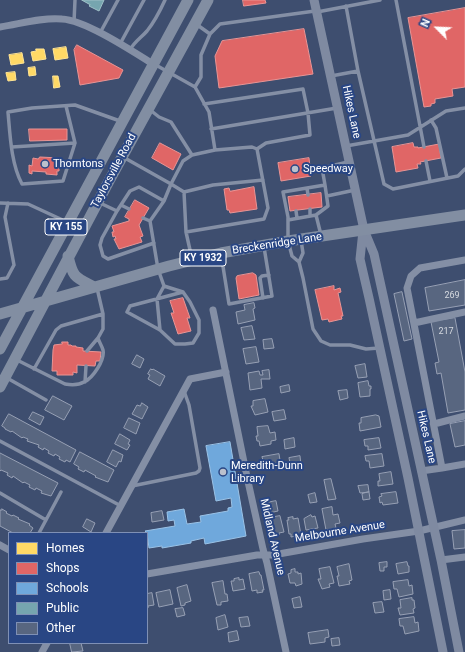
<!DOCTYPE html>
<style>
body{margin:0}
#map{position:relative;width:465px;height:652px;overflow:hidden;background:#3e4e6f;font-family:Roboto,sans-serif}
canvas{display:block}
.legend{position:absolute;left:8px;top:532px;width:140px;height:112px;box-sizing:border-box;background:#294684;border:1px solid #7f90b5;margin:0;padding:5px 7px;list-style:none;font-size:12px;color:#fff}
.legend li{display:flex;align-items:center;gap:8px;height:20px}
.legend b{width:20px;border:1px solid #7f90b5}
.north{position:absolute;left:417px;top:8px;width:40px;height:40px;-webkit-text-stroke:3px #294684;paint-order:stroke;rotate:294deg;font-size:11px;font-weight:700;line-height:16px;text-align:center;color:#fff}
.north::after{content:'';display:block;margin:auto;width:14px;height:18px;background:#fff;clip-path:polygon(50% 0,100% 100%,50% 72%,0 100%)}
</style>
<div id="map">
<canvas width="465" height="652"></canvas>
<ul class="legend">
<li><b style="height:11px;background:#ffd966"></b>Homes</li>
<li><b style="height:11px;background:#e06666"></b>Shops</li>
<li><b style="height:11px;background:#6fa8dc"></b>Schools</li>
<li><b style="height:11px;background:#76a5af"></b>Public</li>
<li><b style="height:11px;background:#586680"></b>Other</li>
</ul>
<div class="north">N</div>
</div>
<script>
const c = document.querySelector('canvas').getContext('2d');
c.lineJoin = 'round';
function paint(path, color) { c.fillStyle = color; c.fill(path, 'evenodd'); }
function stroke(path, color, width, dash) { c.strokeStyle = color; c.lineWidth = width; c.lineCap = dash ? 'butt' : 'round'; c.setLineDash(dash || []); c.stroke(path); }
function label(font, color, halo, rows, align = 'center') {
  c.font = font + ' Roboto,sans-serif'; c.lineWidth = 4; c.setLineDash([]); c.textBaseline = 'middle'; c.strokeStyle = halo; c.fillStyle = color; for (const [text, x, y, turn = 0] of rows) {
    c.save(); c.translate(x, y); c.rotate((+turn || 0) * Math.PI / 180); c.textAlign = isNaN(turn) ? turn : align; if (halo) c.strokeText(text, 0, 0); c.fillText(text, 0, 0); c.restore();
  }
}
const homes = new Path2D(`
 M66,47L68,58L55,60L53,49Z
 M36,49H44L46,59L33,61L31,52L36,51Z
 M22,53L24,63L11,65L9,55Z
 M35,67L36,75L29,76L28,68Z
 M15,72L16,80L8,81L6,73Z
 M53,76H58L60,87L54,88Z`);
const shops = new Path2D(`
 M243,0H265L266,3L244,6Z
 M465,8V87L452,89L453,96L435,99V103L431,104V106L424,107L408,18Z
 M304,29L313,74L219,88L215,56L222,41Z
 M77,45L123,70L119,78L80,85L74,50Z
 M29,129H67V140L30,141Z
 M160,143L181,154L173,170L152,158Z
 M413,143L414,147H418V148L439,144L441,158L420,162L421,164H417L418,168L396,172L392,147Z
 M40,157L59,158V171H57V175L46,174V172L32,171V174L29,173V165L32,166L33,158L38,159Z
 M309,158L311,176L281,181L278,163Z
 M254,187L257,209L230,213L229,210H227L224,189L229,188L230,191Z
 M321,193L322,207L290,211L288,197Z
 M135,200L149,208L139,225L143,236L140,237L142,242L119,249L114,239H116L115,236L113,237L112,232H114L112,226L129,221V219L125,217Z
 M253,273L256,275L259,295L239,299L236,278L237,276Z
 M334,286V290L340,288L341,292L338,293L343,316H341L342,319L329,322L328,319L322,320L315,290Z
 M183,298L190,318H187L191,331L178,334L171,313H174L170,301Z
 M62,342H68V345H71L72,346H76V347L83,348V351L101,352L100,361H96L95,366L77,365V373L73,372V375H57V371H52L53,350L54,345L62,344Z`);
const schools = new Path2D(`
 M230,442L246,536L205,544L204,538L191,541V543L162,548V546L149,548L147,533L145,531L175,526L174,520L168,521L167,512L184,509L187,524L201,522L200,516L228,511V508L232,507L231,498L216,501L206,446Z`);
const public = new Path2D(`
 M82,0H104L99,11L89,6L90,5Z`);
const building = new Path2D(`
 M465,280V305L429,311L425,288Z
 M402,292L412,339L404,341L394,294Z
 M254,303L255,308L253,309L255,320L238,324L236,312L245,310L244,305Z
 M455,318L465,372V410L448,413L441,373L437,374L435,363L439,362L431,322Z
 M252,326L255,339L244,340L241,328Z
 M272,339L274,348L264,349L263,340Z
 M256,347L259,362L246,364L243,349Z
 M137,355L144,359L140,368L132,364Z
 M365,364L367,377L358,378L355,366Z
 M151,369L152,370L153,369L165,376L160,386L148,379L150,375L148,374Z
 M269,370L270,379H261L262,388L250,390L248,373L259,371L260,375H263L262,371Z
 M368,381L369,386H371V389H370V396L360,397L358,383Z
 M289,385L290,391L281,393L280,387Z
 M347,390L348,398L340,400L338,391Z
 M53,396L72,406L64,420L45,410Z
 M265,399L268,412L255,415L251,406H253V401Z
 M142,403L148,407L142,419L132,414L137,405L140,406Z
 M284,410L286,419L274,421L272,412Z
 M33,412L44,417L40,425L29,419Z
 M9,414L76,450L70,462L66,460L65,462L59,459L60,457L55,454L54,456L48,453L49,451L44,448L43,450L38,447L39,445L27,441L28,439L23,437L22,438L12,431L11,432L5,429V428L2,426Z
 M376,415L379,416L381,427L360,431L359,423H361V418Z
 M129,418L140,423L136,434L124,428Z
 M465,421V445L455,447L450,424Z
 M268,426L270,433L275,432L276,440L271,441V444L260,446L259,441H257L256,436H258L257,427Z
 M120,434L130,440L128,444L130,445L127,450L115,444Z
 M294,438L295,447L285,449L284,440Z
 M379,438L381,448L368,450V446H365L364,440Z
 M113,450L123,455L121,462L119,461L116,467L107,462Z
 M80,452L114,470L108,482L95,477L96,476L85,470L84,472L78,469L79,467L74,464Z
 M0,453L58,483L51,496L41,493L42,491L36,488L35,490L29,487L30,485L24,482L23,483L13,476L12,478L7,475L8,473L1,470L0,471Z
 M279,454L281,466L264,469V465L262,466L261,461L263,460L262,457Z
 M382,454L384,466L370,468L369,461H366L365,456Z
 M300,456L301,465L291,467L289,458Z
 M391,472L393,484L378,486V481H380L379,474Z
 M331,479L336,499L328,500L324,480Z
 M368,485L369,492L360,493L358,486Z
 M369,492L370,499L363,500L362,494Z
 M396,492L398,503L383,505L382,502L380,503L379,497L382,496L381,494Z
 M315,493L317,502L310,503L308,495Z
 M276,501L278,511L269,513L266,503Z
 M332,507L333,515L338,514L340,523L335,524L336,528L326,530L322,509Z
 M2,509L7,512L6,513L12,516L13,515L19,518L18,519L30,524L29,525L33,528L30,533H13L0,526V510H2Z
 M162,511L164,520L152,522L151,513Z
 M311,515L312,517L315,516L318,528L306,530L304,519Z
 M280,516L284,532L279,533V535L273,537L269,518Z
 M293,517V519L298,518L301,535L291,537V534H289L287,520H289L288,518Z
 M87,519L95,523L91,532L83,527Z
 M465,530V548L454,549L452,531Z
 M387,562V567H384V571H380L379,563Z
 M407,562L408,566H409V572L398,574L396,564Z
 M349,564L352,580L349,581L350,584L339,586L337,576H339L337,567Z
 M330,567L334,583L329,584L330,587L322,589L318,579H321L319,569Z
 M295,569V572H298V574L301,573L302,584L296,586L295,583H290L288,574L291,573V570Z
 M259,572L260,575H261L264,590H262L263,592L257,593V590L252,591L249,574Z
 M239,578V580L243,579L245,589L233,591L231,581H234V579Z
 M408,580L409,586L412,585L413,594L399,597L397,589H394L393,582Z
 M223,581L225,594H227L228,601L221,602V605H217L212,583Z
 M187,585L191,601L185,603V605L181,606L177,588Z
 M170,590L173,604L159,607L156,593Z
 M390,590L391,599L384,600L383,591Z
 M152,593L154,605L148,606V608L147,609V594Z
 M300,597L302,607L294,608L292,599Z
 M412,598V600H414L415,608L413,609L414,613L400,615L398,608H401L400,600Z
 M382,602L384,612L375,613L373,603Z
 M183,608L185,615L177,617L175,609Z
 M225,615L228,627L218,630L216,618Z
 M248,617L250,626L241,627L239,618Z
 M414,617L415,623L418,622L419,631L405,634L403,626H400L399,619Z
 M328,630L329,637L325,638V642L310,644L308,633Z
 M237,631L239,640L229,642L228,633Z
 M339,638L340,645L332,646L331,639Z
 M70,643H81L83,651L72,652Z`);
const lane = new Path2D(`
 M396,0L424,147
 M317,12L380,0
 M74,22L75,0
 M196,24L210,34
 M100,33L118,0
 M120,44L144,0
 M130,50C134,42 141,38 147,31C155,21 160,11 165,0
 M154,64L195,87
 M358,71L384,184L393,189L458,176L465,169
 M331,76L358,71L346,6
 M204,104L303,89L308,113L310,135L266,143L257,149
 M66,106L75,143
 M149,109L159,117L171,122L192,155
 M431,120L436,128L447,178
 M211,129L337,108
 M346,146L408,135L446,111L465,108
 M12,147L75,143L63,181L22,184C11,164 10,134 8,112L32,108L75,105L120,121
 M123,157L171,184L164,201L150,221
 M426,161L430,181
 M348,162L322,168L325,185L283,192L288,217V241L292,256L299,262L303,278L313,329L321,341L330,345H350L366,349L379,348
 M263,180L213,185L184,192L171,184L183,161L192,155L215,150L209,112L195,87L201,77V55L210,34L220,24L315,11
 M307,188L308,195
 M184,192L186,232L192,259
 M327,196L355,190
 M0,203L28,204L67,222
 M100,203L117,211
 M121,205L129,209
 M310,209V216
 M296,211L297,218
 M143,218L150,221L158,269L164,286L157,299L160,330
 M288,220L316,215
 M186,232L264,219L268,208L257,149L252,147L215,150
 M321,235L316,215L328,206L325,185
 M154,243L108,259L103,256L100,245L102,238L117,211L130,191L139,187L164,201
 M221,254L229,304L272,296L264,247
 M299,262L303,253L301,240
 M0,279L7,278L14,265L5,217L8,203
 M164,286L183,292L190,302L199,320V333L193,343L185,344H175L160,330L127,312L130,306L183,292
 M263,298L260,278L262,276L269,275
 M87,351L98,338
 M17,360L65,384C71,385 79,385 84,382C93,378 105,360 103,350C102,346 99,342 98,338L103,329V314
 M34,369L56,330L61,326L103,314L97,288
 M7,378L46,400
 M85,382L86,366
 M0,441L121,506
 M132,486L196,473L199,471L200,468L189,405L184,391
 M0,493L46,520
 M39,533L61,492`);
const street = new Path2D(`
 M0,27C20,24 42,17 62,19C85,20 132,51 153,64
 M465,260L420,268L411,276L407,288L442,468L465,464
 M213,310L247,477L263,549L267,563L286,652
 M414,323L465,312
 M434,424L465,416
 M421,471L442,468
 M106,533L190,379L226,372
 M0,545L9,550
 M441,560L465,557
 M147,574L257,555H273L363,539L419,531L465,520
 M42,652L47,643`);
const secondary = new Path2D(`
 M314,0L364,230L374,254L441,560L459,652
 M363,231L360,259L369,298L408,478L443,652`);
const primary = new Path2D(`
 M68,256C73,278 75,277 94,287
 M0,314L169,266L221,253L288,241L465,215
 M0,349L188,0
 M0,387L109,181L208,0`);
const markers = [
 [45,164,4,"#bbc1cd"],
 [295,169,4,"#bbc1cd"],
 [223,472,4,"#bbc1cd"]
];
const numberNames = [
 ["269",452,296],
 ["217",446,332]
];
const shields = [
 [66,227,42],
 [203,258,46]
];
const shieldNames = [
 ["KY 155",66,227],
 ["KY 1932",203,258]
];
const streetNames = [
 ["Hikes Lane",351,112,78],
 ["Taylorsville Road",114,171,-62],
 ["Breckenridge Lane",277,244,-9],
 ["Hikes Lane",426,437,77],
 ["Melbourne Avenue",340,532,-9],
 ["Midland Avenue",272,537,77]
];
const poiNames = [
 ["Thorntons",53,164],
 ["Speedway",303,169],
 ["Meredith-Dunn",231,466],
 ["Library",231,479]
];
paint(homes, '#ffd966');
stroke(homes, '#ffe494', 1);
paint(shops, '#e06666');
stroke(shops, '#e99494', 1);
paint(schools, '#6fa8dc');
stroke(schools, '#9ac2e6', 1);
paint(public, '#76a5af');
stroke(public, '#9fc0c7', 1);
paint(building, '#586680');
stroke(building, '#97a0b4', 1);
stroke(lane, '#848fa5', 3.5);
stroke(street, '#848fa5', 7);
stroke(secondary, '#7f8aa1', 9);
stroke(primary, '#828ea2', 11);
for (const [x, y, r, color] of markers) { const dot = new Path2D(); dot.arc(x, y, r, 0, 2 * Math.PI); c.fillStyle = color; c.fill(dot); stroke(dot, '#294684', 1.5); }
label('9px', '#d5d9df', null, numberNames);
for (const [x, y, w] of shields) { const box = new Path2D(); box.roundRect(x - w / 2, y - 8, w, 16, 3); c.fillStyle = '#294684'; c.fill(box); stroke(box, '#fff', 1); }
label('bold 10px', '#fff', null, shieldNames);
label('11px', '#fff', '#294684', streetNames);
label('11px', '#fff', '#294684', poiNames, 'left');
</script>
